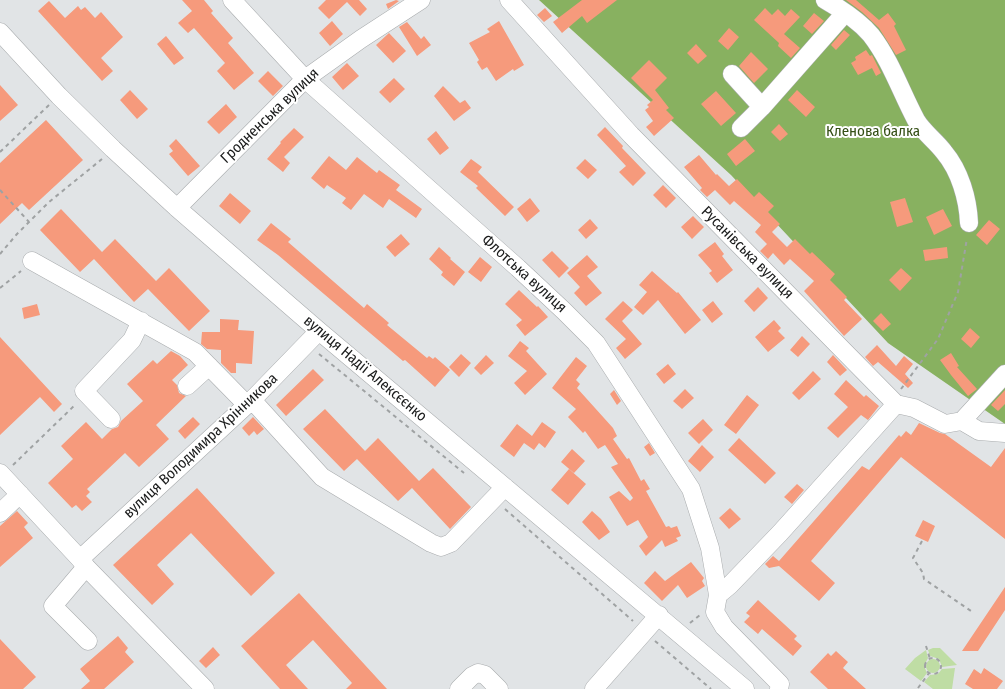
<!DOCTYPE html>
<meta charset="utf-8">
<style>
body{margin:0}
canvas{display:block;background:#e1e4e6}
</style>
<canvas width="1005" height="689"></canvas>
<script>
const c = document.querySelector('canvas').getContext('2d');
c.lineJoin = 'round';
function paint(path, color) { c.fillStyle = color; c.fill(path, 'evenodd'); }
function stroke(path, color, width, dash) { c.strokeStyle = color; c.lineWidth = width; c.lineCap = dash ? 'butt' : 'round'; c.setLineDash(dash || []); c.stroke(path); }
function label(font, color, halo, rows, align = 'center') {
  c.font = font + ' "Fira Sans Condensed",sans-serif'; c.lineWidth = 4; c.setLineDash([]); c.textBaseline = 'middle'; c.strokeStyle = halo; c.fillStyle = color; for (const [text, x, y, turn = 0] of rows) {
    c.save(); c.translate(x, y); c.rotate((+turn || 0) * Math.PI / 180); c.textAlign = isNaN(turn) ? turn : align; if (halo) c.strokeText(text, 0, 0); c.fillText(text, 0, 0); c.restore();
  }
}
const green = new Path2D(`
 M933,648H940L957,665L942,667L939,659L930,656L928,650Z
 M926,650L928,658L924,666L927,673L921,681L905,669L915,658Z
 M926 666a7 7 0 1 1 14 0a7 7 0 1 1-14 0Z
 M955,668L952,689H933L924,682L930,675L938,674L942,669Z`);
const forest = new Path2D(`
 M539,0H1005V424L888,343L731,175Z`);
const building = new Path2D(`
 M182,0H204L213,11L211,13L233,38L228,43L254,73L234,90L217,71L225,63L194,28L188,33L178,23L192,11Z
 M326,0H359L367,9L360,16L347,2L329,19L318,8Z
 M396,0L399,1L388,9L386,4Z
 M582,0H617L587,23L582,16L562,33L553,22Z
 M846,0H856L879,20L888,13L896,24L894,26L906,50L896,55L879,28L862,12Z
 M49,1L65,18L78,6L81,10L85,7L95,18L101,12L123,37L101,58L113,71L102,81L38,11Z
 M545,8L552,16L544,22L537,15Z
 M765,8L772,15L778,9L785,16L791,9L800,17L784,34L800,48L791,58L778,46L779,43L754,20Z
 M814,13L824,21L812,34L803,26Z
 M332,21L343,34L330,46L319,33Z
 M499,21L524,65L514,71L513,69L496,81L487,67L482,70L477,62L479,60L469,43L490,32L487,29Z
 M407,22L421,39L424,36L431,45L417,56L399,27Z
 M729,28L739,37L728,50L718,41Z
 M844,30L850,35L836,50L831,45Z
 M389,33L406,51L393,63L376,45Z
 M166,36L184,58L174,65L157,44Z
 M696,44L707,56L698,64L687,53Z
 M866,50L870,56L872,55L881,73L876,76L872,68L858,75L851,63L856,60L855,57Z
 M751,52L768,69L754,83L739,66Z
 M649,60L667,78L655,90L669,108L666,110L674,118L654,136L646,127L653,121L645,110L649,107L647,105L653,100L631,78Z
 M347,63L359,76L343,90L332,77Z
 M268,71L283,86L273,96L258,81Z
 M394,78L405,89L390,103L379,92Z
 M0,85L18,105L0,121Z
 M443,86L460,103L465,100L471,108L454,121L434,96Z
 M130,90L148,109L137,119L120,100Z
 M797,90L815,107L806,117L788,100Z
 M716,91L736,113L721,126L701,104Z
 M226,104L237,117L219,134L207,122Z
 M46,120L83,160L29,210L22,203L0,224V163Z
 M779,124L788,134L780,141L771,132Z
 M605,127L623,146L622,148L646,173L633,186L619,172L626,166L597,135Z
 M294,128L304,137L284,157L290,163L283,172L267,159L281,143L280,142Z
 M436,131L449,148L440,155L427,139Z
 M176,139L200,166L188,176L169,154L173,151L169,146Z
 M745,139L755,151L736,166L727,154Z
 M699,155L716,175L717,174L729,186L737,179L754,197L759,192L774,206L768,212L780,224L772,232L787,247L795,239L810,254L812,252L835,274L830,280L847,297L844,300L862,319L844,336L804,291L814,281L790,259L784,265L773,253L768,259L760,251L767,244L755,232L761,225L734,201L730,205L715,190L707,197L700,190L702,188L684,167Z
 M329,156L346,170L357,157L377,173L379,170L400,185L396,190L422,209L416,218L389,199L383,208L364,194L351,210L342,203L346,198L327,185L324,189L311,178Z
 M471,159L482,167L478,172L514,207L505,216L476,188L478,186L460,172Z
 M585,159L597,170L588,179L576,168Z
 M663,185L676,198L666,208L653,195Z
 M230,193L251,211L240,224L219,206Z
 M530,198L540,211L527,222L517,209Z
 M905,198L913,222L897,227L890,202Z
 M61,209L102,252L115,239L156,281L169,268L210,311L189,331L148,289L134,302L94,259L80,272L40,230Z
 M943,209L952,226L934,235L926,217Z
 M693,216L704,227L692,239L681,227Z
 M590,219L598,228L586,239L578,230Z
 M989,220L1000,229L987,245L976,235Z
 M271,223L291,239L288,242L364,308L367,304L389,323L387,325L427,358L429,356L433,359L435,357L450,370L435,387L405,360L403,361L278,255L257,240Z
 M401,234L410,244L395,257L386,247Z
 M715,242L724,254L722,256L733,270L717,283L709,273L712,271L698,255Z
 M439,247L451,258L450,259L465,272L454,286L441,275L443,272L429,259Z
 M947,247L948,258L925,261L923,250Z
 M552,251L569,268L559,278L542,260Z
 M587,255L598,267L587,276L602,293L586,306L574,293L580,287L567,273Z
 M480,257L492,267L481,282L468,272Z
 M901,268L912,278L900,291L889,280Z
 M652,271L677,293L678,292L701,320L685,334L658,300L643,315L634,307L647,292L639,285Z
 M758,287L768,298L754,312L744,301Z
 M519,290L537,307L538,306L548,317L525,336L516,325L522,320L505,304Z
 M623,301L633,310L622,321L642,344L625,359L616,348L626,339L605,319Z
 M713,301L723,314L712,323L702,310Z
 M37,304L40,315L24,319L22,308Z
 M881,313L891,324L883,331L873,321Z
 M220,319L239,320L238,330L254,331L252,364L236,363V373H231L221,363V350L207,349L201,344L202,332H220Z
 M774,320L781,328L778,331L785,338L768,352L755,337Z
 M970,328L980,337L971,348L961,339Z
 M802,336L810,344L798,357L790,350Z
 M0,337L62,404L54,412L40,397L0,435Z
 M520,341L529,348L526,351L547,374L525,395L514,383L527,371L508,356Z
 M877,345L896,366L904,356L913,364L905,374L913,383L908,388L878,362L873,366L865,357Z
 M171,351L180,356L188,365L172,380L177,385L179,393L186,396L156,425L169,439L139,467L125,453L87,489L90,492L86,496L92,502L82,511L76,505L72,508L48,483L73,459L61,446L86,422L102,439L112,429L118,427L121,421L143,401L127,384L153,360L157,364Z
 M951,353L959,366L957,367L977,389L968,396L951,375L940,360Z
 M461,354L471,363L459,377L449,367Z
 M486,355L494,363L481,375L474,368Z
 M833,355L847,370L840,376L827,362Z
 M576,357L587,366L576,380L580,384L577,388L613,428L617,436L613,439L627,459L629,458L641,481L644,479L650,489L646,491L666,527L669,526L671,528L677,526L681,536L676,538L678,541L665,547L662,540L646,556L639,546L648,537L638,520L627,526L609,497L619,491L630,501L633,498L611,467L618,464L605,445L598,449L585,431L583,433L568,417L576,409L552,388Z
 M668,364L676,374L664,384L656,374Z
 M313,369L324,380L286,416L276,405Z
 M813,371L821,379L799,400L792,393Z
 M846,380L864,397L866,395L879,406L868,420L861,415L838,438L827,428L848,407L834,394Z
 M685,389L694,398L682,409L673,401Z
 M614,390L621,401L617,405L610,394Z
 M1005,390V404L998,411L991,405Z
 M747,395L759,405L736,434L724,425Z
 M325,409L365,451L378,438L419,481L433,468L471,507L450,529L412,488L398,501L357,459L344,471L303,429Z
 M193,417L200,424L185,439L178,431Z
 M253,417L264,429L257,435L254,431L249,436L242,428Z
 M703,419L713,430L699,444L688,433Z
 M542,422L556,432L545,448L539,443L534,450L524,443L514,457L500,446L517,424L532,436Z
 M919,423L940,433L945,434L991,467L1005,448V539L901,457L811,561L835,583L819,601L779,566L769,568L765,564L773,556L779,561L862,466L869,470L899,435L901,437L906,431L911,435Z
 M739,438L776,473L765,484L728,450Z
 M649,443L655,453L650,456L644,447Z
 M702,445L714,457L700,472L688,461Z
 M572,449L585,461L574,473L561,462Z
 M569,469L586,484L568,505L551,490Z
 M797,484L804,490L792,504L784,497Z
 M197,488L275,573L251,596L191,533L157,565L174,584L152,605L113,565Z
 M730,508L741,519L729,529L719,518Z
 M17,511L28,523L24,527L33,538L0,567V526Z
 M592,511L601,519L610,532L599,540L582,522Z
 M923,520L935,526L928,542L915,536Z
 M691,562L704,578L702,581L705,586L687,598L678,585L662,601L644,583L655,571L665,581Z
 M1005,587V610L978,651H962Z
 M299,593L387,689H346L352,683L313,640L286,665L308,689H280L241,646Z
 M758,600L797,636L794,639L802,646L793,656L762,629L758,634L744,622L750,616L746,613Z
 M118,636L128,648L125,652L134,662L104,689H81L90,681L80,669Z
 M0,639L36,677L23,689H0Z
 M213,647L220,655L206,668L199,661Z
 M836,651L848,662L843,668L866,689H828L810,672L828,653L831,656Z
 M984,668L1003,681L997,689H973L965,684L974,669L981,674Z`);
const path = new Path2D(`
 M0,152L49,105
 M0,190L29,222
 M0,254L17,234L49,202L102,159
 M0,288L21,271
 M319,354L464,473
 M901,389L938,339L958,292L967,238
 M13,465L76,404
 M505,509L633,621
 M922,541L913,558L923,573L924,579L974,613
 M690,623L700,615
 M655,641L711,689
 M926,646L930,659
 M925 666a8 8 0 1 1 16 0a8 8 0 1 1-16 0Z
 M918,688L929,673`);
const minor = new Path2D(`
 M232,0L305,79L518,268L564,311L596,343L691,489L710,548L718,595L730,585L780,533L896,404
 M509,0L631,135L896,404L914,408L945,424L962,421L1005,374
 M825,0C841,9 859,21 871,35C891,61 901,92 916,120C923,132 936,141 944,152C960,171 968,199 969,223
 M0,32L59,96L113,149L177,208L319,331L745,689
 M732,74L762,107
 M741,128L762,107L845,13
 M177,208L305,79L361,39L421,0
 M32,261L195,352L247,405
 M187,386L209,366
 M252,400L322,477L431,543L441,547L451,543L505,487
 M111,419L84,391L132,340L141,321
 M962,421L979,431L1005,433
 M0,473L80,559L86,567L205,689
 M0,513L20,494
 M80,559L252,400L319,331
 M86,567L53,606L88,641
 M718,595L715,612L724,627L780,684L779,689
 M459,689L472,676L478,673L485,675L499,689
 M594,689L659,615`);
const streetNames = [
 ["Гродненська вулиця",270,116,-44],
 ["Русанівська вулиця",747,253,45],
 ["Флотська вулиця",524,274,42],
 ["вулиця Надії Алексєєнко",365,369,40],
 ["вулиця Володимира Хрінникова",201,446,-43]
];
const parkNames = [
 ["Кленова балка",873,132]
];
paint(green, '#bfdda4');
paint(forest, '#88b160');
paint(building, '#f69a7c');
stroke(minor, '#a9acae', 19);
stroke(path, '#9fa2a3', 2, [4, 4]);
stroke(minor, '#fff', 18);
label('15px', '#1a1b1b', '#fff', streetNames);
label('15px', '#354f16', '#fff', parkNames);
</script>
